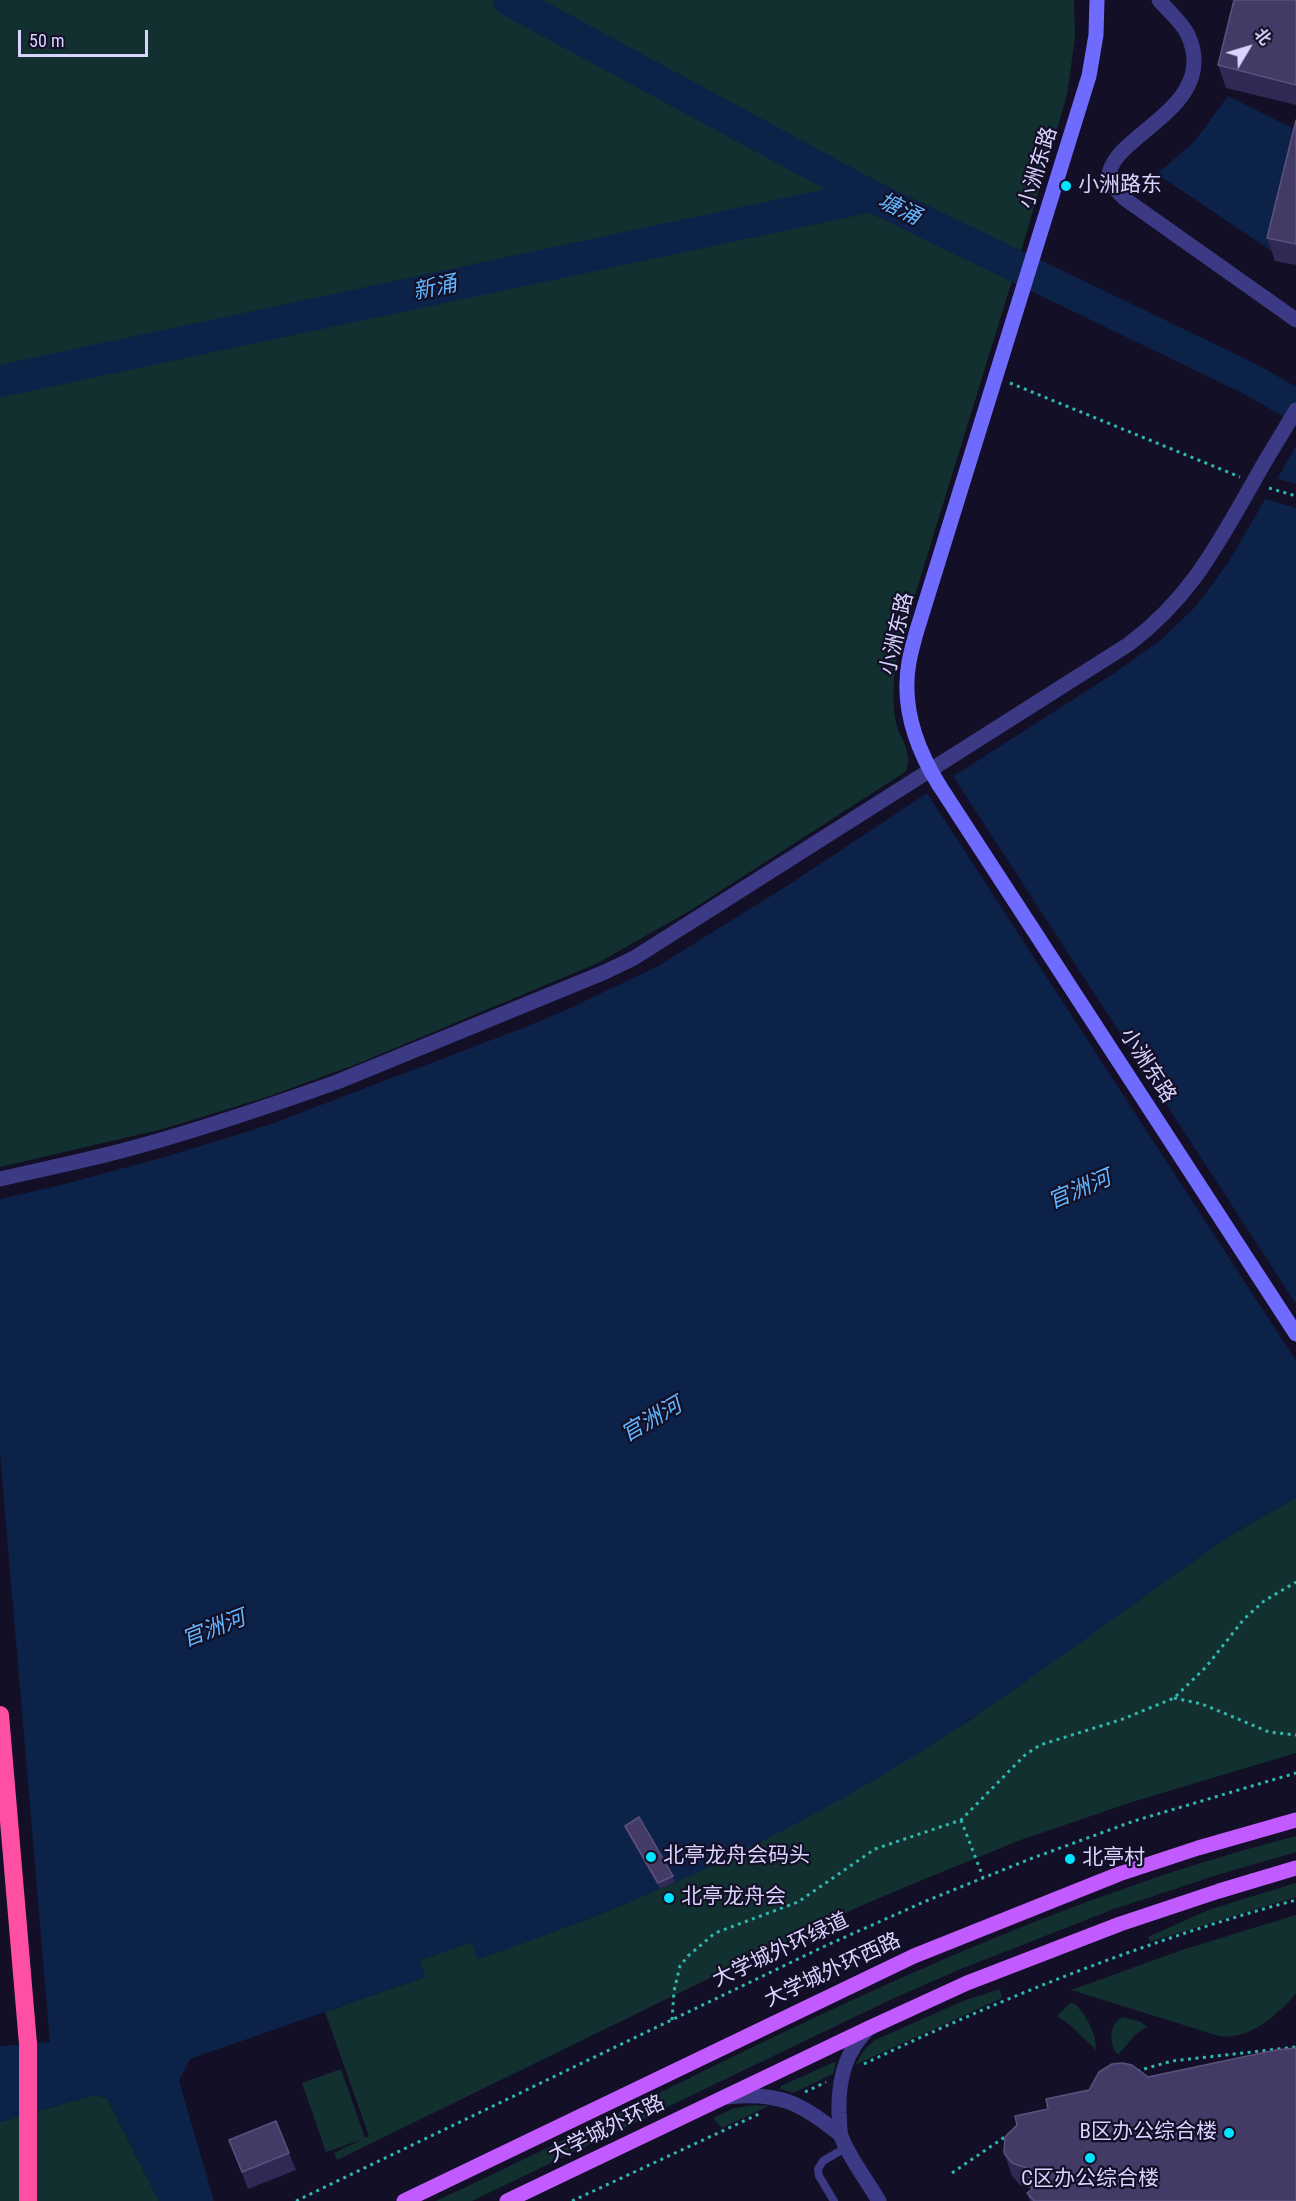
<!DOCTYPE html>
<meta charset="utf-8">
<style>
body{margin:0}
#map{position:relative;width:1296px;height:2201px;overflow:hidden;background:#130f26;font-family:"Roboto Condensed","Noto Sans SC",sans-serif}
canvas{display:block}
.north{position:absolute;left:1218px;top:18px;width:60px;height:60px;-webkit-text-stroke:4px #130f26;paint-order:stroke;rotate:52deg;font-size:16px;font-weight:700;line-height:24px;text-align:center;color:#d9d4ff}
.north::after{content:'';display:block;margin:auto;width:21px;height:27px;background:#d9d4ff;clip-path:polygon(50% 0,100% 100%,50% 72%,0 100%)}
.scale{position:absolute;left:18px;top:30px;width:130px;height:27px;box-sizing:border-box;border:3px solid #d9d4ff;border-top:0;padding-left:8px;font-size:18px;line-height:21px;white-space:nowrap;color:#d9d4ff;-webkit-text-stroke:4px #130f26;paint-order:stroke}
</style>
<div id="map">
<canvas width="1296" height="2201"></canvas>
<div class="north">北</div>
<div class="scale">50 m</div>
</div>
<script>
const c = document.querySelector('canvas').getContext('2d');
c.lineJoin = 'round';
function paint(path, color) { c.fillStyle = color; c.fill(path, 'evenodd'); }
function stroke(path, color, width, dash) { c.strokeStyle = color; c.lineWidth = width; c.lineCap = dash ? 'butt' : 'round'; c.setLineDash(dash || []); c.stroke(path); }
function label(font, color, halo, rows, align = 'center') {
  c.font = font + ' "Roboto Condensed","Noto Sans SC",sans-serif'; c.lineWidth = 4.5; c.setLineDash([]); c.textBaseline = 'middle'; c.strokeStyle = halo; c.fillStyle = color; for (const [text, x, y, turn = 0] of rows) {
    c.save(); c.translate(x, y); c.rotate((+turn || 0) * Math.PI / 180); c.textAlign = isNaN(turn) ? turn : align; if (halo) c.strokeText(text, 0, 0); c.fillText(text, 0, 0); c.restore();
  }
}
const green = new Path2D(`
 M0,0H1074L1075,38L1067,95L1022,248L899,647C894,672 891,697 896,723C900,739 915,756 905,772L691,910L598,963L357,1064L267,1097L163,1129L0,1167Z
 M1296,1498V1753L1132,1802L1018,1841L915,1883L863,1905L683,1991L337,2160L334,2153L363,2139L326,2152L302,2083L341,2069L365,2138L369,2136L325,2012L425,1977L420,1960L472,1942L478,1959L604,1913L730,1857L966,1723L1215,1546L1246,1526Z
 M1296,1836V1852L1214,1876L1114,1909L961,1969L892,1999L472,2201H436C602,2124 764,2037 933,1964C1050,1913 1172,1868 1296,1836Z
 M1296,1883V1897L1150,1942L1148,1937L1208,1910Z
 M1296,1915V1994C1275,2016 1251,2040 1219,2036L1071,1990L1182,1950Z
 M1000,1989L1002,1998L855,2065L864,2050L875,2040L963,2001Z
 M1070,2003L1075,2004C1086,2015 1097,2034 1096,2050L1071,2026L1057,2016Z
 M1122,2017L1141,2022L1147,2027L1136,2034L1118,2055C1109,2045 1108,2025 1122,2017Z
 M834,2062L836,2063L833,2074L793,2093L780,2089L781,2086Z
 M94,2095L107,2098L159,2201H0V2122Z
 M756,2105L769,2106L722,2128L713,2118L734,2108Z`);
const water = new Path2D(`
 M1228,96L1296,130L1273,252L1157,174L1194,142Z
 M1296,446V1498L1246,1526L1215,1546C1110,1620 1007,1699 898,1766C766,1846 624,1910 478,1959L472,1942L420,1960L425,1977L190,2059L179,2081L214,2201H159L107,2098L94,2095L0,2122V1199L61,1185L168,1156L271,1124L515,1031L562,1012L658,966L790,884L927,793L1116,672L1162,639L1196,606L1228,563Z`);
const pier = new Path2D(`
 M1275,478L1296,484V508L1266,499Z
 M953,776L1296,1304V1361L927,793Z
 M0,1453L50,2042L0,2046Z`);
const river = new Path2D(`
 M509,0L871,196L1248,378L1296,405
 M0,381L871,196`);
const path = new Path2D(`
 M1010,383L1240,477
 M1269,488L1296,496
 M1174,1698L1202,1704L1269,1732L1296,1735
 M961,1820L983,1877
 M672,2020L674,1991L680,1966L688,1956L715,1933L798,1902L875,1849L961,1820L1025,1755L1040,1745L1123,1719L1174,1698L1206,1667L1244,1619L1264,1601L1296,1582
 M864,2064C1003,1997 1147,1940 1296,1900
 M1137,2071L1172,2061L1296,2047
 M805,2092L826,2082
 M952,2173L1012,2132
 M296,2201L825,1946L926,1901L1030,1859L1134,1821L1296,1773
 M572,2201L761,2113`);
const lane = new Path2D(`
 M834,2201L819,2176L818,2169L823,2161L847,2147`);
const street = new Path2D(`
 M1159,0C1168,11 1182,22 1188,35C1222,111 1102,136 1109,182L1125,199L1296,320
 M0,1179C39,1170 78,1162 117,1152C191,1133 264,1108 337,1082L605,972L634,958L1129,644C1191,597 1216,547 1254,481C1267,457 1282,434 1296,410
 M869,2028C845,2051 838,2080 839,2113C840,2120 839,2129 841,2136C848,2156 868,2182 879,2201
 M726,2097C780,2091 800,2103 841,2135`);
const secondary = new Path2D(`
 M939,785C916,748 901,706 909,662C911,651 914,641 917,630L1089,76L1096,35L1097,0`);
const primary = new Path2D(`
 M404,2201L914,1956L1119,1874L1198,1848L1296,1820
 M507,2201L869,2028L967,1983L1120,1924L1219,1891L1296,1868`);
const secondaryBridge = new Path2D(`
 M939,785L1296,1334`);
const highwayBridge = new Path2D(`
 M0,1715L28,2044V2201`);
const wall = new Path2D(`
 M1296,0V105L1226,88L1218,65Z
 M1296,120V265L1275,261L1267,238Z
 M625,1826L673,1876L675,1882L660,1889L627,1832Z
 M229,2140L289,2153L296,2170L248,2189Z
 M1004,2153L1296,2201H1030L1027,2193L1031,2189L1020,2185L1012,2176Z`);
const building = new Path2D(`
 M1234,0H1296V85L1218,65Z
 M1296,120V244L1267,238Z
 M639,1817L673,1876L658,1883L625,1826Z
 M1296,2048V2201H1034L1027,2193L1032,2189L1027,2168L1012,2163L1004,2153L1005,2137L1017,2125L1015,2116L1048,2109L1046,2099L1089,2090L1099,2072L1112,2064L1122,2063L1132,2065L1148,2077L1276,2050Z
 M276,2121L289,2153L242,2172L229,2140Z`);
const markers = [
 [1066,186,6,"#00e5ff"],
 [651,1857,6,"#00e5ff"],
 [1070,1859,6,"#00e5ff"],
 [669,1898,6,"#00e5ff"],
 [1229,2133,6,"#00e5ff"],
 [1090,2158,6,"#00e5ff"]
];
const streetNames = [
 ["小洲东路",1039,168,-73],
 ["小洲东路",898,634,-77],
 ["小洲东路",1147,1066,57],
 ["大学城外环绿道",781,1951,-25],
 ["大学城外环西路",833,1971,-25],
 ["大学城外环路",607,2130,-26]
];
const poiNames = [
 ["小洲路东",1078,186],
 ["北亭龙舟会码头",663,1857],
 ["北亭村",1082,1859],
 ["北亭龙舟会",681,1898],
 ["B区办公综合楼",1217,2133,"right"],
 ["C区办公综合楼",1090,2180,"center"]
];
const waterNames = [
 ["塘涌",899,210,26],
 ["新涌",435,289,-12],
 ["官洲河",1080,1191,-23],
 ["官洲河",652,1421,-30],
 ["官洲河",214,1630,-21]
];
paint(green, '#12302f');
paint(water, '#0c2248');
paint(pier, '#130f26');
stroke(river, '#0c2248', 32);
stroke(path, '#2fb8b0', 3, [3, 4.5]);
stroke(lane, '#3d3a85', 8);
stroke(street, '#3d3a85', 15);
stroke(secondary, '#6f6bff', 15);
stroke(primary, '#c25bff', 15);
stroke(secondaryBridge, '#6f6bff', 15);
stroke(highwayBridge, '#ff4fa3', 18);
paint(wall, '#312854');
paint(building, '#433a66');
stroke(building, '#5a527e', 1.5);
for (const [x, y, r, color] of markers) { const dot = new Path2D(); dot.arc(x, y, r, 0, 2 * Math.PI); c.fillStyle = color; c.fill(dot); stroke(dot, '#130f26', 2); }
label('21px', '#d9d4ff', '#130f26', streetNames);
label('21px', '#d9d4ff', '#130f26', poiNames, 'left');
label('italic 22px', '#62b6ff', '#130f26', waterNames);
</script>
